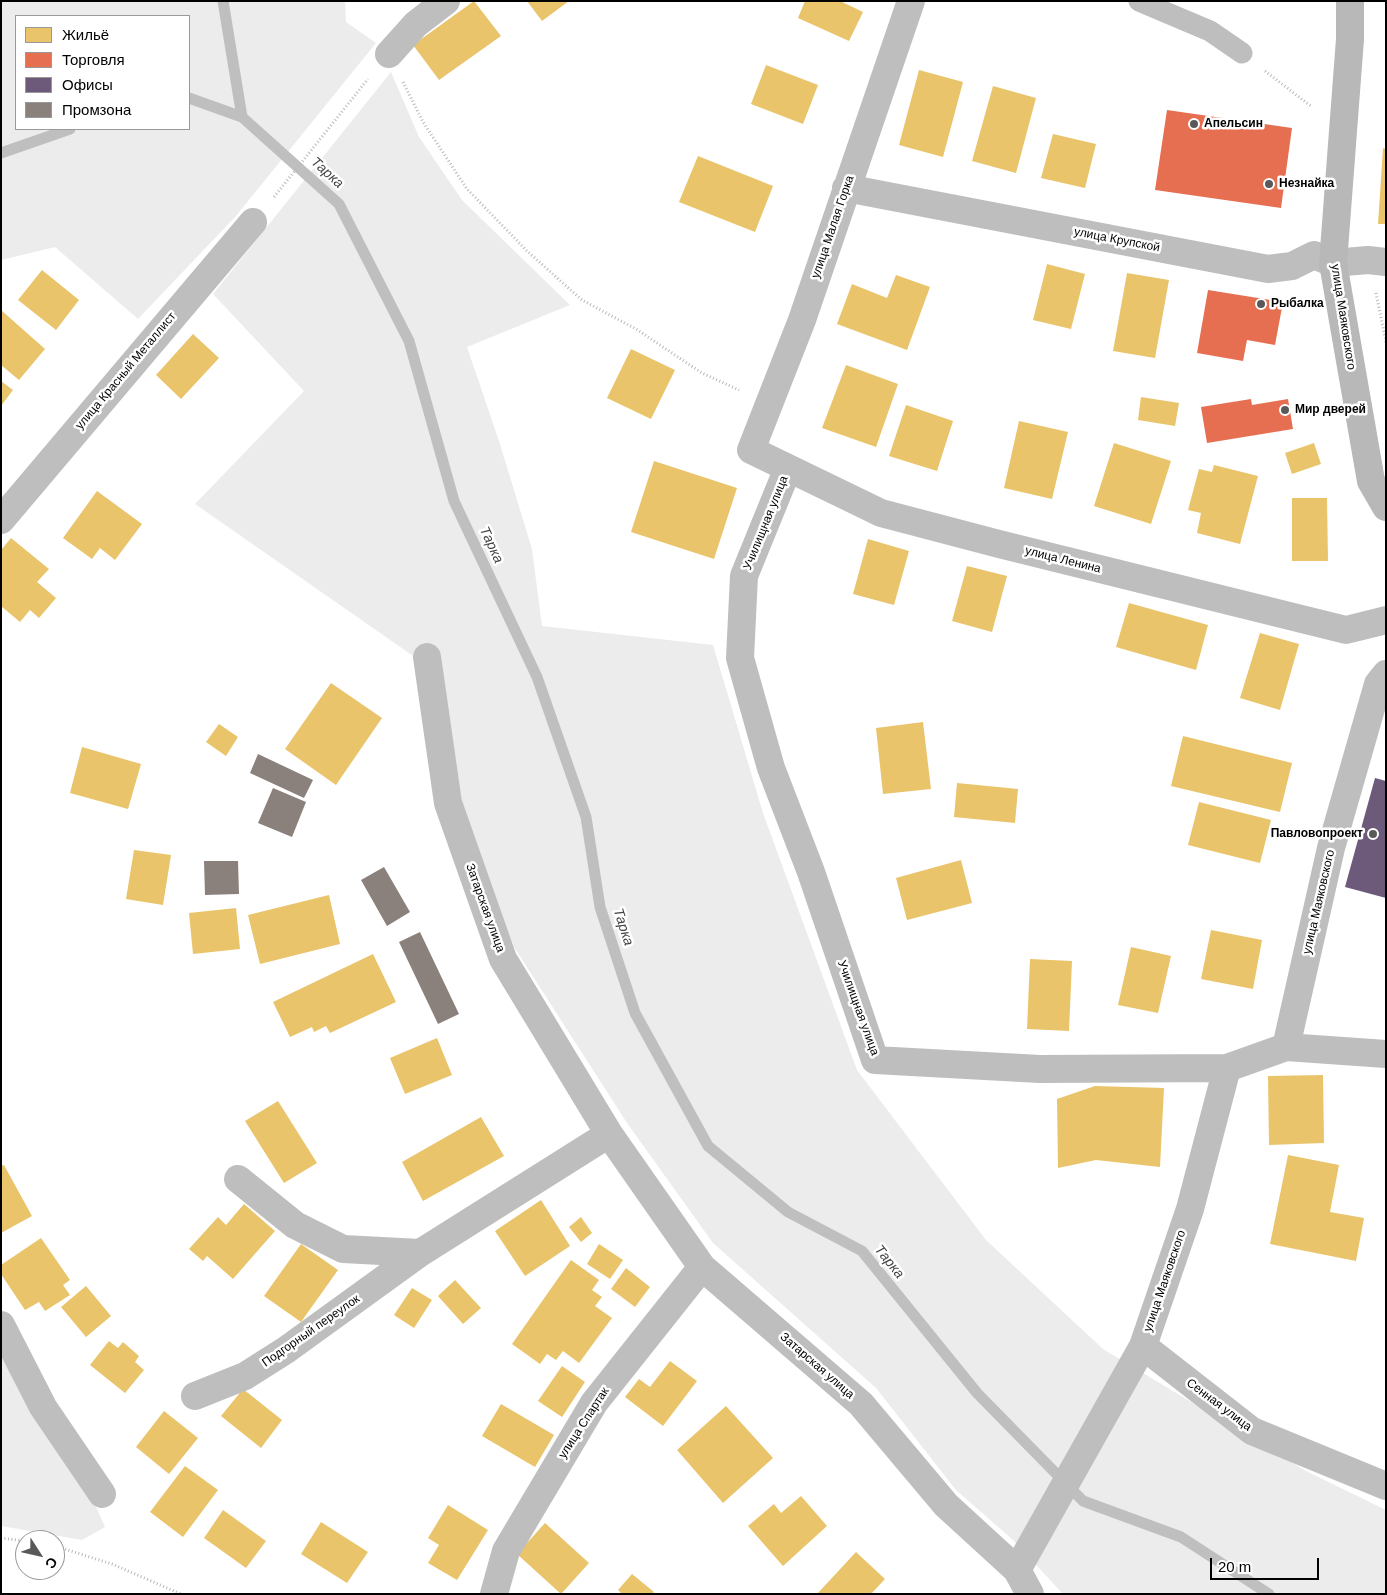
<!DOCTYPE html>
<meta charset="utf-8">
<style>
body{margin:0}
#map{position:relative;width:1387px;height:1595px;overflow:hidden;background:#fff;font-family:Helvetica,sans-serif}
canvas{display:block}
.frame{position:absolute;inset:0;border:2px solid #000;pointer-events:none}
.legend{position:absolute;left:15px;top:15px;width:175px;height:115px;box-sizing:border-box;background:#fff;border:1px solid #999;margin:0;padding:6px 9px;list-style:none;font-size:15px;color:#000}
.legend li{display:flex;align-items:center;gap:10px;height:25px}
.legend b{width:25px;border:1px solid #999}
.north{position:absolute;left:15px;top:1530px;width:50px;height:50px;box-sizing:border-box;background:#fff;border:1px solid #999;border-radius:50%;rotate:125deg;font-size:14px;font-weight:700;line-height:20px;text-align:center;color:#000}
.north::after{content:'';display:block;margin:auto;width:18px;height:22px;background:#595959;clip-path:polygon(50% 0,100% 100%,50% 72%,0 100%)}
.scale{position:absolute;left:1210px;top:1558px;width:109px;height:22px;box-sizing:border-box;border:2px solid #000;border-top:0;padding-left:6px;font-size:15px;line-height:18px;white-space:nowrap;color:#000;-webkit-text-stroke:4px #fff;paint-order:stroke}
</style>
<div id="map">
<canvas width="1387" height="1595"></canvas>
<div class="frame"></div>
<ul class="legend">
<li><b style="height:14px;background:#e9c46a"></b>Жильё</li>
<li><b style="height:14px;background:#e76f51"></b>Торговля</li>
<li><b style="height:14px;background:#6d597a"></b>Офисы</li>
<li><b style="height:14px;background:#8a817c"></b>Промзона</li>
</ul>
<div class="north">С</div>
<div class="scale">20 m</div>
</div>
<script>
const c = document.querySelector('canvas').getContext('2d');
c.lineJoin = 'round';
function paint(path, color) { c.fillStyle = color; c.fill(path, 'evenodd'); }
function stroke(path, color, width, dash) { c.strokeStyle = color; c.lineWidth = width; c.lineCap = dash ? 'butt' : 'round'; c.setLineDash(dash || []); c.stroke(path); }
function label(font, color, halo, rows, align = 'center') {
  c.font = font + ' Helvetica,sans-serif'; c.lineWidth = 5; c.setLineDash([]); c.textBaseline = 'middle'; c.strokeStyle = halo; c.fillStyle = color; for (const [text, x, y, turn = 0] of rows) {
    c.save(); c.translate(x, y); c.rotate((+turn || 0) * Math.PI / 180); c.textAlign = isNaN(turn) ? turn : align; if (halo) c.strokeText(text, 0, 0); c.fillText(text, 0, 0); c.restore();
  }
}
const green = new Path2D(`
 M1,1H345L346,22L376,43L236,216L138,319L55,247L1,260ZM16,16H189V129H16Z
 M391,72L419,137L462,200L570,305L467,347L499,441L532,549L542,626L713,645L763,813L857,1070L986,1240L1103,1349L1306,1471L1386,1510V1594H1063L1013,1540L956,1490L876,1388L713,1243L627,1123L514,947L459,809L439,674L195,504L304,391L213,294Z
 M1,1353L94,1502L105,1527L82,1540L1,1526Z`);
const homes = new Path2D(`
 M474,1L501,36L439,80L413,45Z
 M527,1H569L542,21Z
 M805,1H840L863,12L849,41L798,18Z
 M766,65L818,85L803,124L751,104Z
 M919,70L963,82L943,157L899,145Z
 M993,86L1036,98L1016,173L972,161Z
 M1053,134L1096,144L1085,188L1041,178Z
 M1383,148L1386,149V224H1378Z
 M698,156L773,186L755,232L679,202Z
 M1047,264L1085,274L1071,329L1033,320Z
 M42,270L79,300L56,330L18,300Z
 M1127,273L1169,280L1155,358L1113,351Z
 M896,275L930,287L907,350L837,324L852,284L887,298Z
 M1,310L45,349L19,380L1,365Z
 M193,334L219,358L181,399L156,375Z
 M631,349L675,370L651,419L607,398Z
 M846,365L898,384L876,447L822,428Z
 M1,381L13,390L1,406Z
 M1141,397L1179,403L1175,426L1138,420Z
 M906,405L953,421L937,471L889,456Z
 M1019,421L1068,432L1052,499L1004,488Z
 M1114,443L1171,461L1151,524L1094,506Z
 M1314,443L1321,464L1292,474L1285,453Z
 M654,461L737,488L714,559L631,532Z
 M1214,465L1258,476L1240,544L1197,533L1201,513L1188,510L1199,469L1212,472Z
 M97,491L142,524L115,560L100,548L92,559L63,538Z
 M1292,498H1327L1328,561H1292Z
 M11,538L49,569L37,582L56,598L39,618L30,610L20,622L1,606V550Z
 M868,539L909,551L894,605L853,594Z
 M967,566L1007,576L992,632L952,621Z
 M1129,603L1208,625L1196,670L1116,647Z
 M1260,633L1299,644L1280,710L1240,698Z
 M331,683L382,718L336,785L285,749Z
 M923,722L931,789L883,794L876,728Z
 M219,724L238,737L226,756L206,742Z
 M1183,736L1292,763L1280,812L1171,786Z
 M82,747L141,764L128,809L70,793Z
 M957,783L1018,789L1015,823L954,817Z
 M1199,802L1271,820L1260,863L1188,845Z
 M134,850L171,855L163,905L126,899Z
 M961,860L972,903L907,920L896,878Z
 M329,895L340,944L260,964L248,915Z
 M236,908L240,949L193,954L189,913Z
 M1211,930L1262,940L1253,989L1201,979Z
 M1131,947L1171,956L1158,1013L1118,1005Z
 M373,954L396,1002L330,1033L326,1026L314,1032L312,1027L290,1037L273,1002Z
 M1030,959L1072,961L1069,1031L1027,1029Z
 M437,1038L452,1075L405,1094L390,1058Z
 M1323,1075L1324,1143L1269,1145L1268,1076Z
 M1095,1086L1164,1088L1160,1167L1096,1160L1058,1168L1057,1099Z
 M278,1101L317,1163L284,1183L245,1121Z
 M481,1117L504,1156L423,1201L402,1162Z
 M1288,1155L1339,1165L1330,1212L1364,1218L1356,1261L1270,1244Z
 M4,1165L32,1216L1,1233V1166Z
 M541,1200L570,1246L525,1276L495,1231Z
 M244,1204L275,1231L233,1279L207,1256L203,1261L189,1249L218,1217L226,1225Z
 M581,1217L592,1233L581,1242L569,1227Z
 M41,1238L70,1280L63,1285L70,1295L45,1311L39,1302L25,1310L1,1274V1265Z
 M301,1244L338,1270L301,1322L264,1296Z
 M599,1244L623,1260L610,1279L587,1264Z
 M571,1260L599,1280L592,1290L602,1297L595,1306L612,1318L579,1363L563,1351L556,1360L547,1354L540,1364L512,1344Z
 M626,1268L650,1287L635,1307L611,1289Z
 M455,1280L481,1308L463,1324L438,1296Z
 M86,1286L111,1316L86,1337L61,1307Z
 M412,1288L432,1300L414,1328L394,1315Z
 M109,1341L118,1348L123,1342L139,1356L135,1362L144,1370L125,1393L90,1365Z
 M670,1361L697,1381L663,1426L625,1397L639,1379L650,1387Z
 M562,1366L585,1382L562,1417L538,1401Z
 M243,1389L282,1420L261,1448L221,1416Z
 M501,1404L554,1435L535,1467L482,1436Z
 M726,1406L773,1458L723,1503L677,1450Z
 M164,1411L198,1438L169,1474L136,1447Z
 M185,1466L218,1490L183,1537L150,1512Z
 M801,1496L827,1526L783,1566L748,1526L774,1504L781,1513Z
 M448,1505L488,1530L457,1580L428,1563L439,1545L428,1538Z
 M223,1510L266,1541L246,1568L204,1538Z
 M321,1522L368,1552L347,1583L301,1554Z
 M545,1523L589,1563L561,1594L517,1554Z
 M856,1552L885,1579L871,1594H817Z
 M632,1574L654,1592L652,1594H622L618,1590Z`);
const shops = new Path2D(`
 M1167,110L1292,128L1281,208L1155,190Z
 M1208,290L1283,302L1275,345L1247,340L1243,361L1197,353Z
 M1251,399L1252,405L1288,399L1293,429L1207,443L1201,407Z`);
const offices = new Path2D(`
 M1375,778L1386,781V898L1345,887Z`);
const industry = new Path2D(`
 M258,754L313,780L304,798L250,773Z
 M273,788L306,802L292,837L258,823Z
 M204,861H238L239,894L205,895Z
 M384,867L410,912L387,926L361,880Z
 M420,932L459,1014L438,1024L399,942Z`);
const stream = new Path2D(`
 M223,1L242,117
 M189,98L242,117L339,204L409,341L454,501L537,677L586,817L600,907L635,1013L708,1146L788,1212L862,1251L977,1393L1083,1501L1181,1537L1269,1594
 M1,153L70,129`);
const path = new Path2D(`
 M1265,71L1312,107
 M403,82L423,122L467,189L527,251L582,300L636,329L702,373L739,390
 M274,197L368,79
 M1376,293L1386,342
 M1,1538L25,1541
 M55,1546L112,1564L181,1594`);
const lane = new Path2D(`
 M1139,1L1210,31L1242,53`);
const street = new Path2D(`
 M911,1L802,320L751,450L881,513L999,544L1346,630L1386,620
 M389,54L416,24L446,1
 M846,188L1268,269L1292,266L1314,255L1333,263L1368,260L1386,262
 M788,468L744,576L740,658L771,768L811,872L875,1060L1040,1069L1227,1068L1286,1047L1386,1054
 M1,520L253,222
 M427,657L448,803L503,959L609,1134L702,1267L861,1404L946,1505L1017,1570L1030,1594
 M1286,1047L1331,848L1378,684L1386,674
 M238,1179L295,1225L343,1249L420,1253L609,1134
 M1,1325L43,1407L102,1494
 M1143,1346L1252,1431L1386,1486
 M195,1396L245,1376L286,1350L420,1253
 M1017,1570L1143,1346L1190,1209L1227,1068
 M494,1594L506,1551L594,1403L702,1267`);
const secondary = new Path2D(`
 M1350,1V39L1333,263L1371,481L1386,507`);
const markers = [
 [1194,124,5,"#595959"],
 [1269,184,5,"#595959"],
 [1261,304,5,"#595959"],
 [1285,410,5,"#595959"],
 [1373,834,5,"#595959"]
];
const poiNames = [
 ["Апельсин",1204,124],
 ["Незнайка",1279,184],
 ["Рыбалка",1271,304],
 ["Мир дверей",1295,410],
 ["Павловопроект",1363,834,"right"]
];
const streetNames = [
 ["улица Малая Горка",833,227,-71],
 ["улица Крупской",1117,240,11],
 ["улица Маяковского",1343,317,81],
 ["улица Красный Металлист",126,371,-50],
 ["Училищная улица",766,523,-68],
 ["улица Ленина",1063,560,14],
 ["улица Маяковского",1319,902,-77],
 ["Затарская улица",485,908,70],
 ["Училищная улица",858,1008,70],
 ["улица Маяковского",1165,1281,-71],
 ["Подгорный переулок",311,1331,-35],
 ["Затарская улица",817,1366,41],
 ["Сенная улица",1219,1405,37],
 ["улица Спартак",584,1423,-57]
];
const waterNames = [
 ["Тарка",327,173,42],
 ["Тарка",491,545,65],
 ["Тарка",623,927,72],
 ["Тарка",889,1262,51]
];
paint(green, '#ececec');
paint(homes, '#e9c46a');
paint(shops, '#e76f51');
paint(offices, '#6d597a');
paint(industry, '#8a817c');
stroke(stream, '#bfbfbf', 11);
stroke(path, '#b9b9b9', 3, [1, 2.5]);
stroke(lane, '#bebebe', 21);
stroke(street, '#bebebe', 28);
stroke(secondary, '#b8b8b8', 28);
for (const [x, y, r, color] of markers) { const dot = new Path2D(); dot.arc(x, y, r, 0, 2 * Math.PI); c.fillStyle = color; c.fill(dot); stroke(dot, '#fff', 2); }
label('bold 12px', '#000', '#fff', poiNames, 'left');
label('12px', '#000', '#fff', streetNames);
label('italic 14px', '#444', '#fff', waterNames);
</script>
